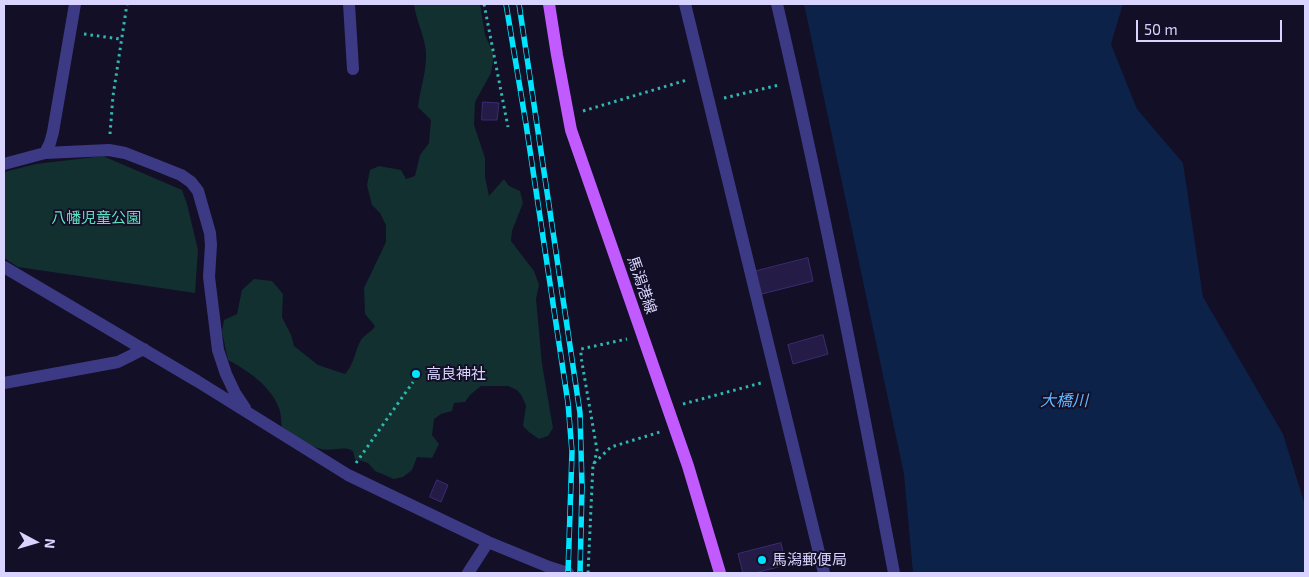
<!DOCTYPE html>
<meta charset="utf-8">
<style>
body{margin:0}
#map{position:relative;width:1309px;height:577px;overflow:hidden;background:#130f26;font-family:"Exo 2",sans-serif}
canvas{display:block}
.frame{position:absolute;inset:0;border:5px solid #d9d4ff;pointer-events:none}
.north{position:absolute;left:10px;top:517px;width:50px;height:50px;-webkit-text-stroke:4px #130f26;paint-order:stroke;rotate:96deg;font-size:14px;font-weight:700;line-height:20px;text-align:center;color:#d9d4ff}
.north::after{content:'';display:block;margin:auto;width:18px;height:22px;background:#d9d4ff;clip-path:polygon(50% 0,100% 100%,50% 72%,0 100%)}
.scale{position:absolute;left:1136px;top:20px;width:146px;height:22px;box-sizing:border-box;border:2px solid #d9d4ff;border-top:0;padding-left:6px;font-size:15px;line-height:18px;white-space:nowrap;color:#d9d4ff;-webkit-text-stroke:4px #130f26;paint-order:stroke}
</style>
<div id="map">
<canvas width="1309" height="577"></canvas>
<div class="frame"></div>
<div class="north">N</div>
<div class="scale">50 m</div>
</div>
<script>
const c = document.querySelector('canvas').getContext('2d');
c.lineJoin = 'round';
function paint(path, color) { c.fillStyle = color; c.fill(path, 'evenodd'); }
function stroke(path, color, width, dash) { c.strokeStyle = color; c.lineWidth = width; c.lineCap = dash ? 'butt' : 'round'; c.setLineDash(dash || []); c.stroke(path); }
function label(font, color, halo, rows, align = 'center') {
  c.font = font + ' "Exo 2","Noto Sans JP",sans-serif'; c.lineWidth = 4; c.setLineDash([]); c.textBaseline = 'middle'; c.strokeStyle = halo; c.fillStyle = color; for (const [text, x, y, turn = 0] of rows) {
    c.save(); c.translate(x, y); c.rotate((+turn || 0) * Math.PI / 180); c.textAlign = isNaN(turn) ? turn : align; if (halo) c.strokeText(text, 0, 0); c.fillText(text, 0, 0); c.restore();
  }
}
const green = new Path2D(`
 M414,4H480L485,35L494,55L491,73L475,102L474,125L485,158V177L489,196L504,179L509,186L520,191L523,203L512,231L511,241L534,271L539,285L536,299L542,364L553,428L548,436L539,439L529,432L523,426L526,406L522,396L517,390L508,386H481L470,395L465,402L454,403L452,411L441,414L434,419L432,435L439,444L432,458L417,457L412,470L403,477L394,479L375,471L368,463L355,459L353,451C343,445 332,452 321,449C306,445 294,436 282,427C281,421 281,413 279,408C271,386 247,370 228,360L222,332L224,320L237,314L242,290L254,279L272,281L283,294L282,317L291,335L294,346L318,365L345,374C355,363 354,352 361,340C365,334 372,332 375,326L365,314L364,288L386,242V225L380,213L372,205L367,185L370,170L379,166L401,170L406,179L415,176L420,155L429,143L431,120L418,107C420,89 427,70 426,53C425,36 416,21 414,4Z
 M103,156L182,190L187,204L198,250L195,293L18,267L4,258V172L36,164Z`);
const water = new Path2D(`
 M804,4H1123L1111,44L1137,109L1183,163L1203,297L1283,434L1305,505V573H913L904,474Z`);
const building = new Path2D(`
 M483,102L499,103L497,120H482Z
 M808,258L813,281L758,295L753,272Z
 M823,335L828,354L793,364L788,345Z
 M437,480L448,485L441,502L430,497Z
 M781,543L786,565L755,573H743L738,554Z`);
const path = new Path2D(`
 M484,4L508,127
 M84,34L120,39
 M724,98L779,85
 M583,111L687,80
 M110,134L113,96L127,4
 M683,404L761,383
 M356,463L413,382
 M594,464L597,450L581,357V349L627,339
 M588,573L593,464L611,447L660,432`);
const minor = new Path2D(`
 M349,4L353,69
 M685,4L824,573
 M777,4C821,192 858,383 894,573
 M45,153L50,143L53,132L75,4
 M4,164L45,153L109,150L125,153L156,165L181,175L191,182L198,191L210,233L211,245L209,277L218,350L226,374L235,393L245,408
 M4,267L197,381L348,475L488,542L549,567L568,573
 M4,383L118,362L144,349
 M468,573L488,542`);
const major = new Path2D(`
 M549,4L557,55L571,130L688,466L720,573`);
const rail = new Path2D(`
 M506,4L526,124L568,403L572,452L568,573
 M519,4L580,413L582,487L580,573`);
const markers = [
 [416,374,5,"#00e5ff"],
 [762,560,5,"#00e5ff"]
];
const parkNames = [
 ["八幡児童公園",96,218]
];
const streetNames = [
 ["馬潟港線",642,285,71]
];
const poiNames = [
 ["高良神社",426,374],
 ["馬潟郵便局",772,560]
];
const waterNames = [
 ["大橋川",1064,401]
];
paint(green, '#12302f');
paint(water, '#0c2248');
paint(building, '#241b47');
stroke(building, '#3b2d73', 1);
stroke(path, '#2fb8b0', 3, [2.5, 4]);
stroke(minor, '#3d3a85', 12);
stroke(major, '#c25bff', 12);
stroke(rail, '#00e5ff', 5.5);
stroke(rail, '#130f26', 4, [11]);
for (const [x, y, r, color] of markers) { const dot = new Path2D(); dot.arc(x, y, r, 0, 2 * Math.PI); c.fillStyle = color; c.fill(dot); stroke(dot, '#130f26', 2); }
label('15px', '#5fe0c0', '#130f26', parkNames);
label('15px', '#d9d4ff', '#130f26', streetNames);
label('15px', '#d9d4ff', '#130f26', poiNames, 'left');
label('italic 16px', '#62b6ff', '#130f26', waterNames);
</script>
